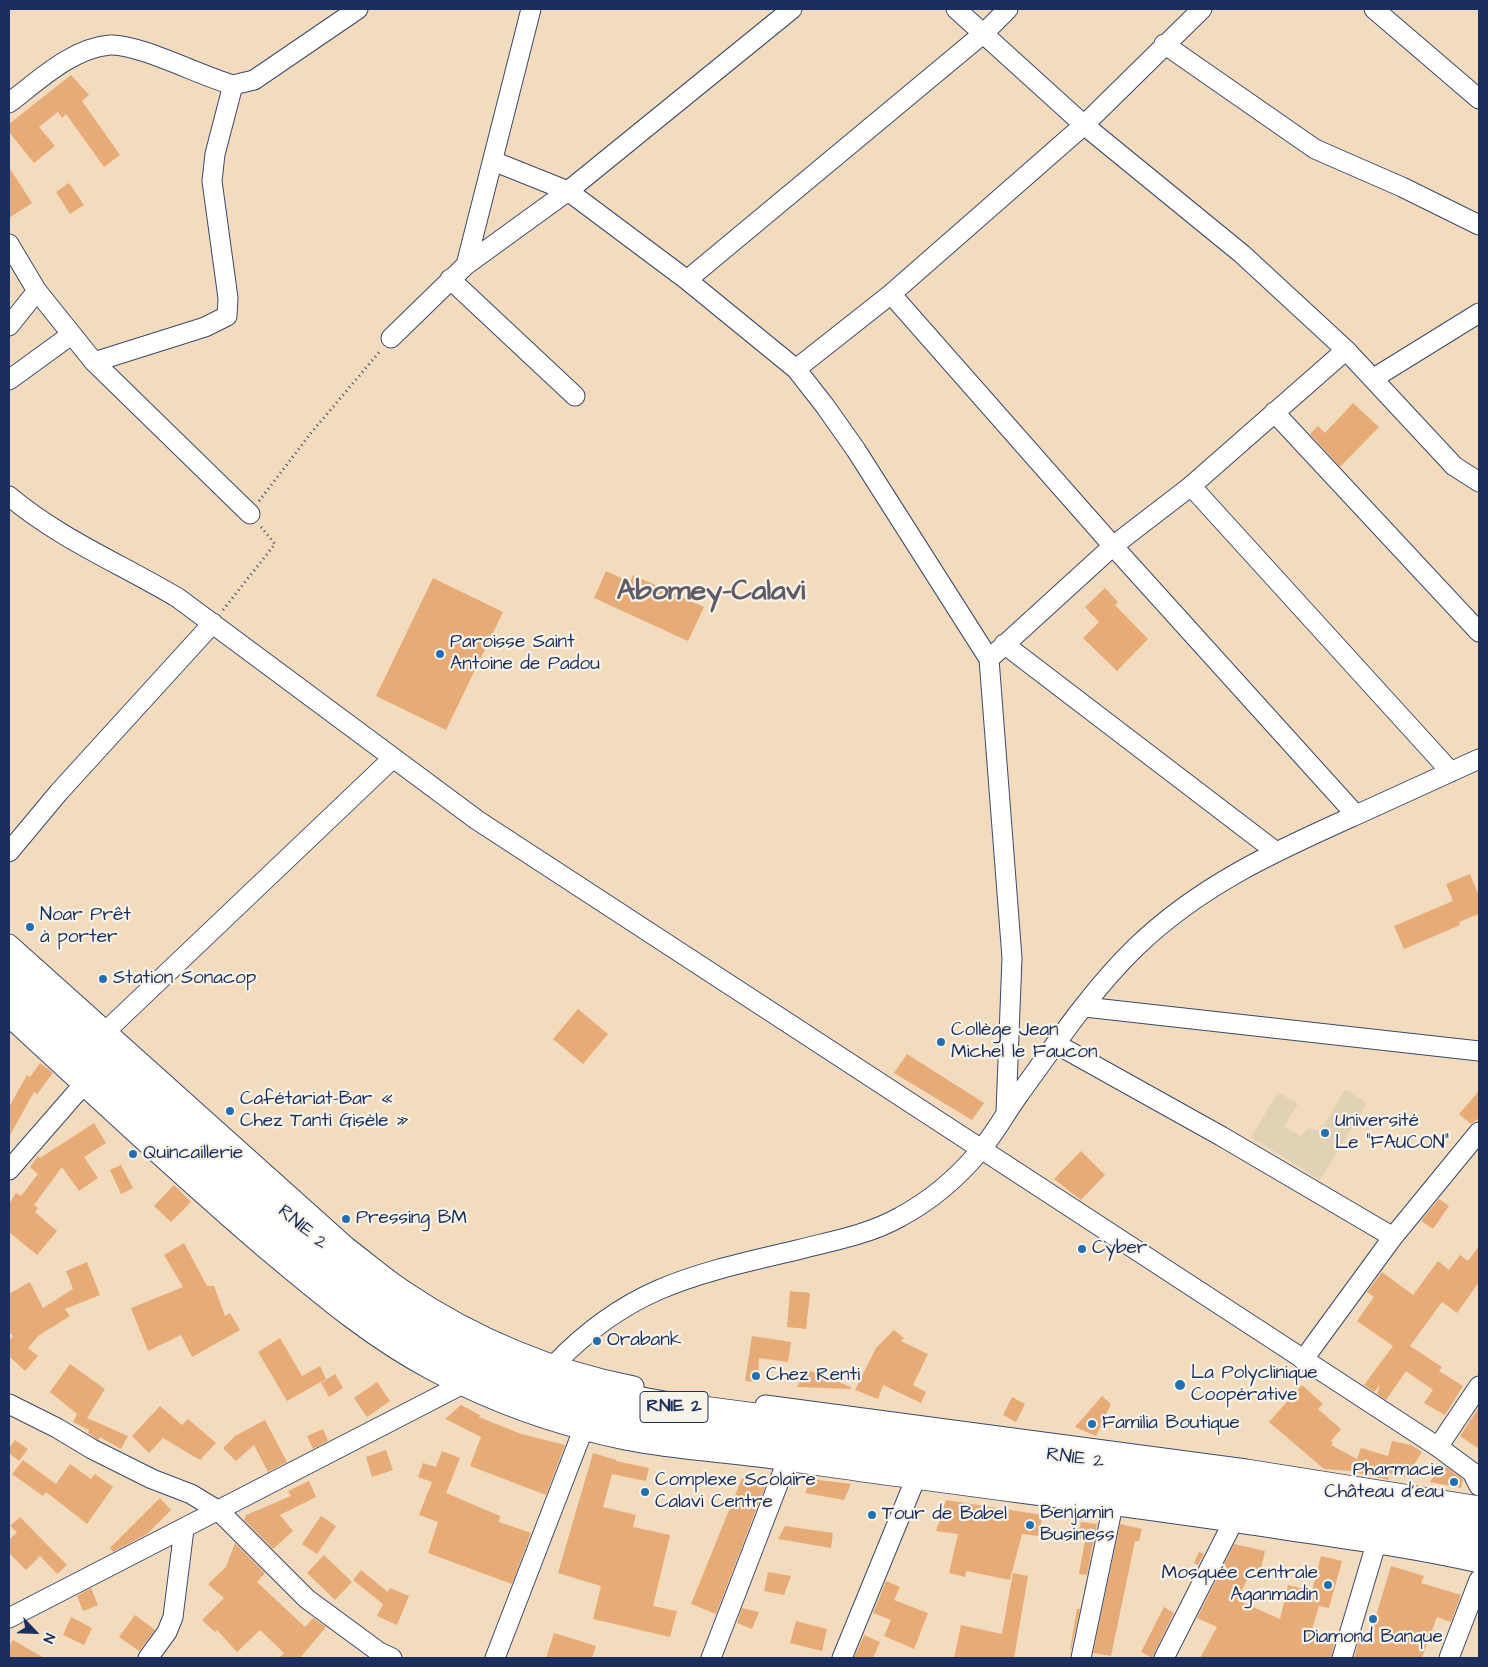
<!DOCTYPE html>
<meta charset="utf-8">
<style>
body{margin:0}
#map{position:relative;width:1488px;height:1667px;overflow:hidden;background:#f3dcbe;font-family:"Architects Daughter",sans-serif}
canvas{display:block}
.frame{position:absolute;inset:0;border:10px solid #1b2f5e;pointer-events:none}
.north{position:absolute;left:10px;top:1607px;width:50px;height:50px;-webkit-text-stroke:4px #f7f3e8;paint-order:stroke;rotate:114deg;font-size:14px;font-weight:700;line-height:20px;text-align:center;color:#1b2f5e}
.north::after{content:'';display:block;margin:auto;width:18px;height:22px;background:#1b2f5e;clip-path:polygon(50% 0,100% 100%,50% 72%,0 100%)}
</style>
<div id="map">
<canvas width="1488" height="1667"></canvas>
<div class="frame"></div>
<div class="north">N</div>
</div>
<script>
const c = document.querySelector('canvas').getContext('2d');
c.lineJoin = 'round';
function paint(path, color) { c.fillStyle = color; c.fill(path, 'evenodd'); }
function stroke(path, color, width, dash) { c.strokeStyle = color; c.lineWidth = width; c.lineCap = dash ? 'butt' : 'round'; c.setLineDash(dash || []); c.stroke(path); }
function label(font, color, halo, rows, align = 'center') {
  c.font = font + ' "Architects Daughter",sans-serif'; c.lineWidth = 4.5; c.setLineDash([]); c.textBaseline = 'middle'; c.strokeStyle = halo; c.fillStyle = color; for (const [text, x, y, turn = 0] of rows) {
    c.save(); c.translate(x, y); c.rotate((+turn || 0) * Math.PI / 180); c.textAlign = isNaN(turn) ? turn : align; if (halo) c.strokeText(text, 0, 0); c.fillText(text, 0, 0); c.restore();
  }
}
const built = new Path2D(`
 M1345,1089L1367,1103L1320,1180L1251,1137L1278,1092L1298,1104L1284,1126L1300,1136L1309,1128L1320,1131Z`);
const building = new Path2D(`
 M71,75L89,95L82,101L120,155L104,167L66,114L62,118L58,112L39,127L55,146L34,163L9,132V124Z
 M9,167L32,203L9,218Z
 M69,183L84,205L70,214L56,192Z
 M1353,403L1379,427L1340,467L1310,434L1318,426L1325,433Z
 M606,571L630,582L633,575L704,607L688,641L594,598Z
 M433,578L503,612L446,730L376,696Z
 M1105,588L1118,602L1115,605L1148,639L1117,671L1083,638L1099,622L1085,607Z
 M1470,874L1479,896V914L1459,922L1460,925L1404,949L1394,926L1453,901L1446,884Z
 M578,1009L608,1034L583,1064L553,1039Z
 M907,1054L984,1103L972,1120L894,1073Z
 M40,1063L53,1073L37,1094L34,1092L9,1137V1107L27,1075L30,1077Z
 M1479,1091V1118L1471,1124L1459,1114Z
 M94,1123L106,1143L84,1157L98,1178L79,1191L62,1167L34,1205L38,1208L35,1212L57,1231L37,1255L9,1232V1204L16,1193L21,1196L38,1174L30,1167L38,1156L40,1158Z
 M1081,1151L1105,1175L1081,1200L1054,1179Z
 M121,1165L133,1188L121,1194L110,1170Z
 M174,1185L191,1202L171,1222L154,1206Z
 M1439,1199L1449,1206L1433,1229L1421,1221Z
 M184,1243L207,1286H214L225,1316L230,1313L240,1330L192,1357L181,1335L148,1351L131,1308L183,1287L164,1255Z
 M1479,1246V1282L1457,1313L1442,1302L1410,1346L1442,1367L1439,1371L1463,1386L1445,1415L1424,1403L1433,1390L1406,1371L1386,1400L1377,1394L1380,1385L1374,1392L1364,1385L1393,1346L1357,1321L1374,1297L1367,1292L1382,1272L1413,1295L1438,1261L1449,1270L1460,1255L1468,1261Z
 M87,1262L100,1295L65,1309L70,1316L38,1336L28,1348L38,1356L25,1371L9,1356V1341L13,1336L9,1332V1294L30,1282L43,1308L73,1289L66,1271Z
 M790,1291L810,1293L806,1329L787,1327Z
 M894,1330L904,1338L901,1341L928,1354L913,1385L926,1392L921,1403L883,1385L878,1399L855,1390L876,1348Z
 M752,1336L791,1342L788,1362L759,1358L758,1382L745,1381Z
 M280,1338L302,1376L320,1366L326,1379L287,1401L258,1352Z
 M70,1364L105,1389L87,1418L128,1436L121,1449L100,1437L98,1440L88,1433L89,1430L73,1422L77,1414L50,1392Z
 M806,1369L851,1387V1389L797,1387Z
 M335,1374L343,1388L329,1397L321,1383Z
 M377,1382L390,1401L367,1417L354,1398Z
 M1302,1385L1323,1404L1318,1409L1341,1429L1331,1441L1333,1443L1331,1445L1357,1459L1361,1448L1388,1456L1392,1441L1411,1445L1422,1452L1406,1477L1381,1472L1389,1477L1388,1480L1350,1471L1324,1469L1269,1422Z
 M1102,1396L1111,1404L1096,1436L1075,1427Z
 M1012,1397L1025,1404L1016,1422L1003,1415Z
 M461,1405L480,1415L479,1417L521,1434L565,1445L546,1495L470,1466L481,1437L445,1419Z
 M160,1406L182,1425L188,1419L216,1443L200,1460L163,1438L149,1453L132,1436Z
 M1479,1407V1449L1460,1436Z
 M265,1420L287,1462L268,1472L254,1445L236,1461L223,1448L235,1436Z
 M323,1429L328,1441L313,1449L307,1436Z
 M15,1440L28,1449L19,1461L9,1453V1448Z
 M386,1450L393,1470L372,1477L366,1457Z
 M442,1451L460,1458L446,1493L500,1516L499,1522L531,1533L512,1584L428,1553L438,1522L419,1515L432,1482L418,1477L423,1463L436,1467Z
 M593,1453L616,1460V1461L649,1468L646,1481L612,1474L603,1507L636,1515L633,1527L670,1535L653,1606L677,1611L670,1637L593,1619L601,1586L558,1573Z
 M23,1460L56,1484L70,1464L91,1479L95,1474L113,1487L87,1524L46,1492L43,1496L12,1474Z
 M1442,1464L1463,1479L1461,1488L1430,1482Z
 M742,1478L765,1487L716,1614L691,1604Z
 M811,1479L851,1484L844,1500L805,1493Z
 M309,1481L316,1497L280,1515L293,1531L273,1549L244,1520L246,1515L291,1496L288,1491Z
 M160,1498L171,1510L147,1534L113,1552L110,1548Z
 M946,1500L1043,1515L1038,1536L1022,1534L1010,1580L966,1571L965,1577L949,1573L958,1534L936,1531Z
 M321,1516L336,1526L317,1554L302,1544Z
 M20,1517L67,1565L57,1574L40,1556L26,1570L9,1553V1540L17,1532L10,1526Z
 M1081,1522L1097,1524L1087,1575L1079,1574L1085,1540L1077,1538Z
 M1120,1524L1142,1529L1139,1541H1135L1111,1656L1093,1653Z
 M785,1526L833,1533L831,1548L778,1539Z
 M235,1543L265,1573L257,1582L305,1627L313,1618L326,1627L300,1658H279L284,1653L260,1630L237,1652L217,1630L215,1632L202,1620L224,1598L208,1584L226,1567Z
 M1234,1544L1265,1551L1260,1574L1251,1572L1237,1600L1280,1619L1288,1585L1312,1591L1321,1556L1342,1561L1329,1608L1319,1606L1310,1636L1334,1644L1331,1658H1200L1217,1627L1197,1618Z
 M1199,1552L1204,1554L1198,1565L1194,1563Z
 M324,1555L352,1582L335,1600L307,1573Z
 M1391,1566L1424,1576L1421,1583L1461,1595L1451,1622L1437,1617L1422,1658H1354L1361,1633L1370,1636Z
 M361,1570L388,1592L390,1588L409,1596L397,1625L377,1616L383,1604L353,1580Z
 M768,1572L791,1576L784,1595L764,1591Z
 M1013,1573L1028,1576L1014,1658H954L961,1625L1002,1634Z
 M886,1581L900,1587L894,1600L928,1613L914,1649L884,1636L891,1620L873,1613Z
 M91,1588L98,1605L83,1611L77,1596Z
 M1164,1607L1174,1613L1152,1658L1141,1652Z
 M742,1608L759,1612L752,1629L737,1623Z
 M1077,1609H1080L1071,1650H1070Z
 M135,1615L155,1630L139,1651L119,1637Z
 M71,1617L92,1628L84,1645L63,1635Z
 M796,1621L827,1629L822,1651L790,1643Z
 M554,1633L596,1646L592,1658H546Z
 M864,1635L880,1642L873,1658H854Z
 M13,1640L44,1658H9V1647Z`);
const path = new Path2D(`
 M259,501L311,433L381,350
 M223,610L275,544L261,527`);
const minor = new Path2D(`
 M956,9L1084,125L1242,254L1346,350L1454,466L1479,482
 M1374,9L1479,99
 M1164,44L1315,149L1402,187L1479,225
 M9,103C38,81 72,48 110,45C137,43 203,77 233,85L254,80L358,9
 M493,161L568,191L687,280L796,369L825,406L856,450L989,659L1012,958L1006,1112
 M9,244L37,291L94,362L250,514
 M466,265L531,9
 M450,279L575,396
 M687,280L984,33L1008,9
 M891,294L1113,546L1356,815
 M9,326L37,291
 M391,338L466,265L568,191L792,9
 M94,362L205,327L227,316L228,298L212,181L215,154L233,85
 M796,369L891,294L1084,125L1202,9
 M1374,378L1479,313
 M9,380L71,335
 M1274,412L1479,632
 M1191,486L1451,772
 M9,496C60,539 121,564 178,598L477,820L1438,1447L1472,1472L1479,1486
 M1004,644L1275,851
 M989,659L1113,546L1191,486L1346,350
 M9,852L59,792L213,623
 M9,944L347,1247C367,1262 385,1278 405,1291C473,1337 554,1371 634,1386
 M1085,1007L1479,1051
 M9,1017C93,1094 176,1173 263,1247C317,1292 370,1338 433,1371C493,1403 558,1426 625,1440C681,1451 738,1453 794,1462C955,1486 1117,1504 1279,1529C1345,1539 1413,1548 1479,1563
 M105,1032L392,759
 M1056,1044L1221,1136L1393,1237
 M9,1170L83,1085
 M1303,1360L1393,1237L1479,1132
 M554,1365C629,1286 696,1274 797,1250C832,1241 868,1235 900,1217C930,1201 957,1178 979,1152C994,1135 1005,1114 1018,1096C1055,1045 1091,991 1135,948C1200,885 1274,852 1354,816C1396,797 1437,778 1479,759
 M9,1404L57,1428L92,1449L152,1479L191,1494L219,1511L307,1599L379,1652L392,1658
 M765,1405L1246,1469L1479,1506
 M1438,1447L1479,1386
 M9,1618L461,1385
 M148,1658L167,1632L173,1617L184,1529
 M495,1658L583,1430
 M711,1658L787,1461
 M842,1658L915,1480
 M1081,1658L1113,1505
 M1164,1658L1233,1522
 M1342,1658L1376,1544
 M1449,1658L1479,1580`);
const highway = new Path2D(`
 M9,965C74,1025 140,1084 205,1144C286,1217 369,1293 466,1345C527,1378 594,1393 661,1405L1242,1482L1479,1523
 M9,997L331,1284L417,1344L463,1369L507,1388L551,1405L649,1428L1242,1506L1479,1547`);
const markers = [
 [440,654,5,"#1f6fb2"],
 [30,927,5,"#1f6fb2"],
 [103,979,5,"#1f6fb2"],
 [941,1042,5,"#1f6fb2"],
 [230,1111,5,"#1f6fb2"],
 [1325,1133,5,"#1f6fb2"],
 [133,1154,5,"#1f6fb2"],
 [346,1219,5,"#1f6fb2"],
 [1082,1249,5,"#1f6fb2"],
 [597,1341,5,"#1f6fb2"],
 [756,1376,5,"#1f6fb2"],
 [1180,1385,6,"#1f6fb2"],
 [1092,1424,5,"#1f6fb2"],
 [1454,1482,5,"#1f6fb2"],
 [645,1492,5,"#1f6fb2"],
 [872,1515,5,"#1f6fb2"],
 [1030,1525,5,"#1f6fb2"],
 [1328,1585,5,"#1f6fb2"],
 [1373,1619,5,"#1f6fb2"]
];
const shields = [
 [674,1407,68]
];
const shieldNames = [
 ["RNIE 2",674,1407]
];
const poiNames = [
 ["Paroisse Saint",450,643],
 ["Antoine de Padou",450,665],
 ["Noar Prêt",40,916],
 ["à porter",40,938],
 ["Station Sonacop",113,979],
 ["Collège Jean",951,1031],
 ["Michel le Faucon",951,1053],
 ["Cafétariat-Bar «",240,1100],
 ["Chez Tanti Gisèle »",240,1122],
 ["Université",1335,1122],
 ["Le \"FAUCON\"",1335,1144],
 ["Quincaillerie",143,1154],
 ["Pressing BM",356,1219],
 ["Cyber",1092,1249],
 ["Orabank",607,1341],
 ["La Polyclinique",1191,1374],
 ["Coopérative",1191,1396],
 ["Chez Renti",766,1376],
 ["Familia Boutique",1102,1424],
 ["Pharmacie",1444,1471,"right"],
 ["Château d’eau",1444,1493,"right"],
 ["Complexe Scolaire",655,1481],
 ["Calavi Centre",655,1503],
 ["Benjamin",1040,1514],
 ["Business",1040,1536],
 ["Tour de Babel",882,1515],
 ["Mosquée centrale",1318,1574,"right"],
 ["Aganmadin",1318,1596,"right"],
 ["Diamond Banque",1373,1638,"center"]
];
const streetNames = [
 ["RNIE 2",302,1228,40],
 ["RNIE 2",1075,1459,8]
];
const townNames = [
 ["Abomey-Calavi",711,593]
];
paint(built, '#e1d2b6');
paint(building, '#e7ab77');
stroke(minor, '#3b496c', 21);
stroke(highway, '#3b496c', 30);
stroke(path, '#3b496c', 3, [1, 4]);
stroke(minor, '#fff', 19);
stroke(highway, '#fff', 28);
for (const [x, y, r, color] of markers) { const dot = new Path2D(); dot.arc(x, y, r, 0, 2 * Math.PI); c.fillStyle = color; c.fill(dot); stroke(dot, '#f7f3e8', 2); }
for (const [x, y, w] of shields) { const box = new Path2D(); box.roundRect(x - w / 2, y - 15.5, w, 31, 4); c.fillStyle = '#f7f3e8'; c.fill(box); stroke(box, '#1b2f5e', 1); }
label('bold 18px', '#1b2f5e', null, shieldNames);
label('19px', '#1b2f5e', '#f7f3e8', poiNames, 'left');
label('19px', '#1b2f5e', '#f7f3e8', streetNames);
label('bold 29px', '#625a67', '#f7f3e8', townNames);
</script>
